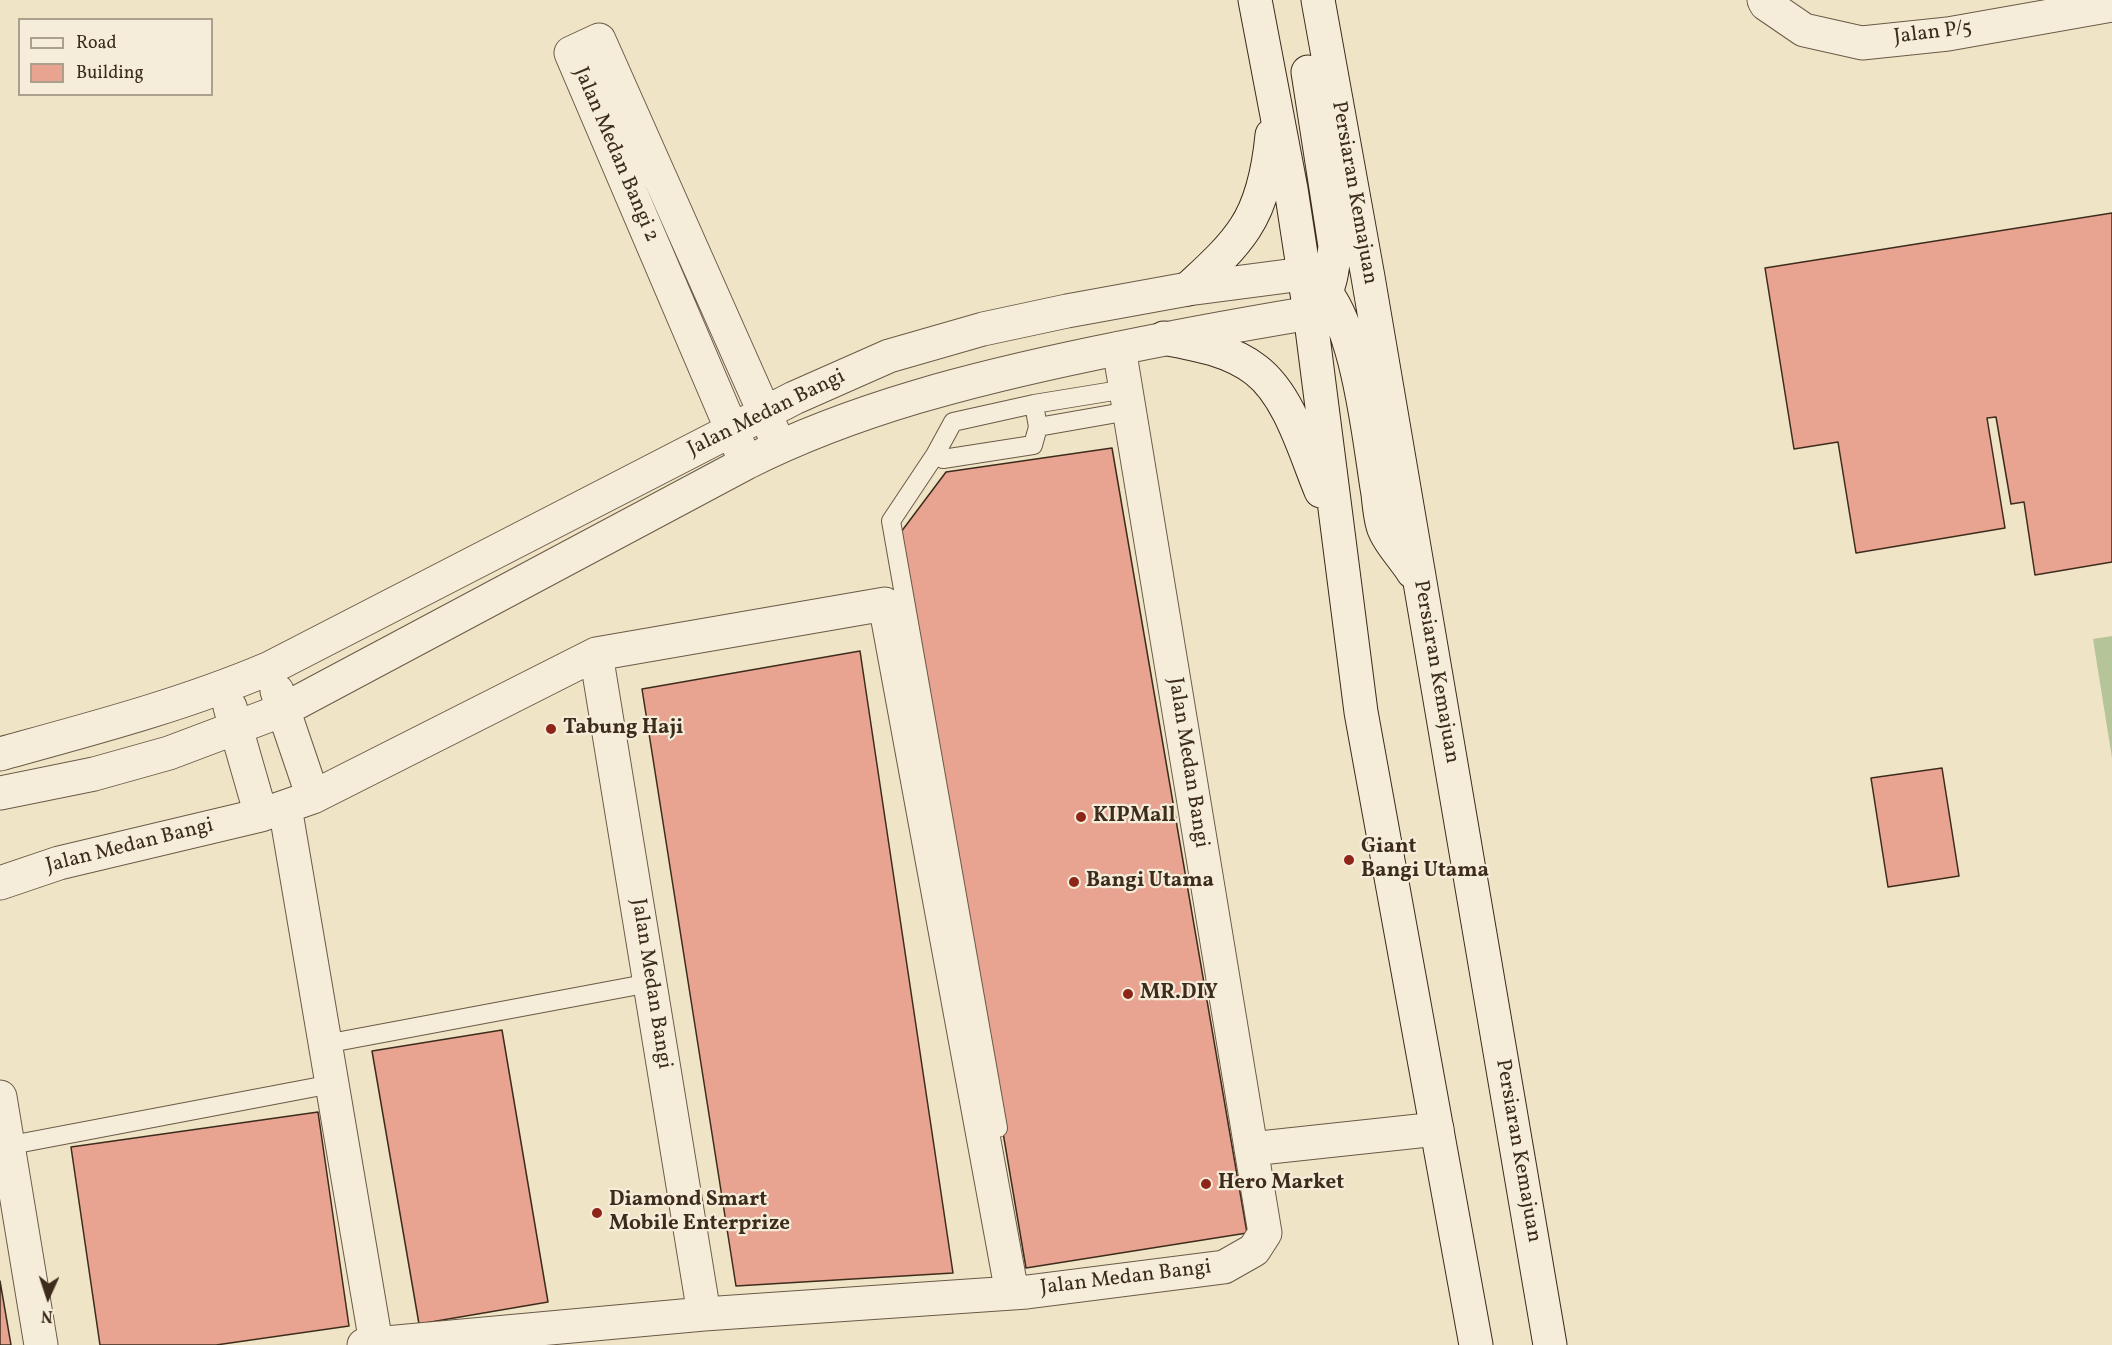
<!DOCTYPE html>
<style>
body{margin:0}
#map{position:relative;width:2112px;height:1345px;overflow:hidden;background:#f0e4c6;font-family:Vollkorn,serif}
canvas{display:block}
.legend{position:absolute;left:18px;top:18px;width:195px;height:78px;box-sizing:border-box;background:#f5edda;border:2px solid #aba08e;margin:0;padding:8px 10px;list-style:none;font-size:18px;color:#3d2c1c}
.legend li{display:flex;align-items:center;gap:12px;height:30px}
.legend b{width:30px;border:2px solid #aba08e}
.north{position:absolute;left:18px;top:1267px;width:60px;height:60px;-webkit-text-stroke:4px #f5edda;paint-order:stroke;rotate:183deg;font-size:16px;font-weight:700;line-height:24px;text-align:center;color:#3d2c1c}
.north::after{content:'';display:block;margin:auto;width:21px;height:27px;background:#3d2c1c;clip-path:polygon(50% 0,100% 100%,50% 72%,0 100%)}
</style>
<div id="map">
<canvas width="2112" height="1345"></canvas>
<ul class="legend">
<li><b style="height:8px;background:#f5edda"></b>Road</li>
<li><b style="height:16px;background:#e8a491"></b>Building</li>
</ul>
<div class="north">N</div>
</div>
<script>
const c = document.querySelector('canvas').getContext('2d');
c.lineJoin = 'round';
function paint(path, color) { c.fillStyle = color; c.fill(path, 'evenodd'); }
function stroke(path, color, width, dash) { c.strokeStyle = color; c.lineWidth = width; c.lineCap = dash ? 'butt' : 'round'; c.setLineDash(dash || []); c.stroke(path); }
function label(font, color, halo, rows, align = 'center') {
  c.font = font + ' Vollkorn,serif'; c.lineWidth = 4.5; c.setLineDash([]); c.textBaseline = 'middle'; c.strokeStyle = halo; c.fillStyle = color; for (const [text, x, y, turn = 0] of rows) {
    c.save(); c.translate(x, y); c.rotate((+turn || 0) * Math.PI / 180); c.textAlign = isNaN(turn) ? turn : align; if (halo) c.strokeText(text, 0, 0); c.fillText(text, 0, 0); c.restore();
  }
}
const green = new Path2D(`
 M2112,636V758L2093,639Z`);
const building = new Path2D(`
 M2112,213V562L2035,575L2024,502L2011,504L1996,417L1987,418L2005,528L1856,553L1838,442L1794,449L1765,268Z
 M1112,448L1247,1233L1026,1268L901,532L946,472Z
 M860,651L953,1273L736,1286L642,689Z
 M1942,768L1959,876L1888,887L1871,778Z
 M502,1030L548,1302L419,1324L372,1051Z
 M318,1112L349,1326L216,1345H100L71,1147Z
 M0,1281L11,1345H0Z`);
const lane = new Path2D(`
 M1038,427L1129,411
 M935,455L943,459L1033,445L1038,427L1034,404
 M325,1044L650,983
 M998,1128L891,521L935,455L953,422L1034,404L1126,389
 M1,1147L332,1084`);
const street = new Path2D(`
 M1764,0L1766,4L1804,30L1862,43L1948,34L2112,5
 M740,449L571,53L599,40L774,434
 M596,654L704,1314
 M277,691L313,797
 M230,707L261,815
 M0,754C91,729 183,705 270,668L794,398L889,356L983,329L1067,311L1188,289L1303,274
 M0,793L94,774L169,753L283,710L746,463C855,408 976,378 1096,353C1167,338 1238,325 1310,313
 M285,807L376,1343
 M0,883L59,863L261,815L313,797L596,654L885,604L1012,1293
 M0,1097L41,1345
 M1251,1149L1437,1129
 M364,1345L704,1314L1027,1292L1224,1267L1254,1250L1265,1233L1119,348`);
const secondary = new Path2D(`
 M1255,0L1291,189L1310,313L1361,712L1476,1345
 M1318,0L1368,277L1550,1345
 M1308,72L1335,246C1333,266 1331,290 1318,306
 M1303,274C1357,293 1369,443 1378,494C1379,504 1380,516 1383,526C1387,540 1405,559 1413,572
 M1188,289C1208,270 1230,251 1245,228C1263,201 1269,166 1272,135
 M1164,338C1196,344 1230,350 1256,370C1290,396 1305,453 1321,491`);
const markers = [
 [551,729,6,"#8f2418"],
 [1081,817,6,"#8f2418"],
 [1349,860,6,"#8f2418"],
 [1074,882,6,"#8f2418"],
 [1128,994,6,"#8f2418"],
 [1206,1184,6,"#8f2418"],
 [597,1213,6,"#8f2418"]
];
const streetNames = [
 ["Jalan P/5",1933,34,-7],
 ["Jalan Medan Bangi 2",615,155,67],
 ["Persiaran Kemajuan",1353,193,80],
 ["Jalan Medan Bangi",767,414,-26],
 ["Persiaran Kemajuan",1435,672,80],
 ["Jalan Medan Bangi",1187,763,81],
 ["Jalan Medan Bangi",130,847,-14],
 ["Jalan Medan Bangi",650,984,81],
 ["Persiaran Kemajuan",1517,1151,80],
 ["Jalan Medan Bangi",1126,1279,-7]
];
const poiNames = [
 ["Tabung Haji",563,729],
 ["KIPMall",1093,817],
 ["Giant",1361,848],
 ["Bangi Utama",1361,872],
 ["Bangi Utama",1086,882],
 ["MR.DIY",1140,994],
 ["Hero Market",1218,1184],
 ["Diamond Smart",609,1201],
 ["Mobile Enterprize",609,1225]
];
paint(green, '#b5c599');
paint(building, '#e8a491');
stroke(building, '#3d2c1c', 1.5);
stroke(lane, '#6a5a46', 20);
stroke(street, '#6a5a46', 35);
stroke(secondary, '#3d2c1c', 35);
stroke(lane, '#f5edda', 18);
stroke(street, '#f5edda', 33);
stroke(secondary, '#f5edda', 33);
for (const [x, y, r, color] of markers) { const dot = new Path2D(); dot.arc(x, y, r, 0, 2 * Math.PI); c.fillStyle = color; c.fill(dot); stroke(dot, '#f5edda', 2); }
label('21px', '#3d2c1c', '#f5edda', streetNames);
label('bold 21px', '#3d2c1c', '#f5edda', poiNames, 'left');
</script>
